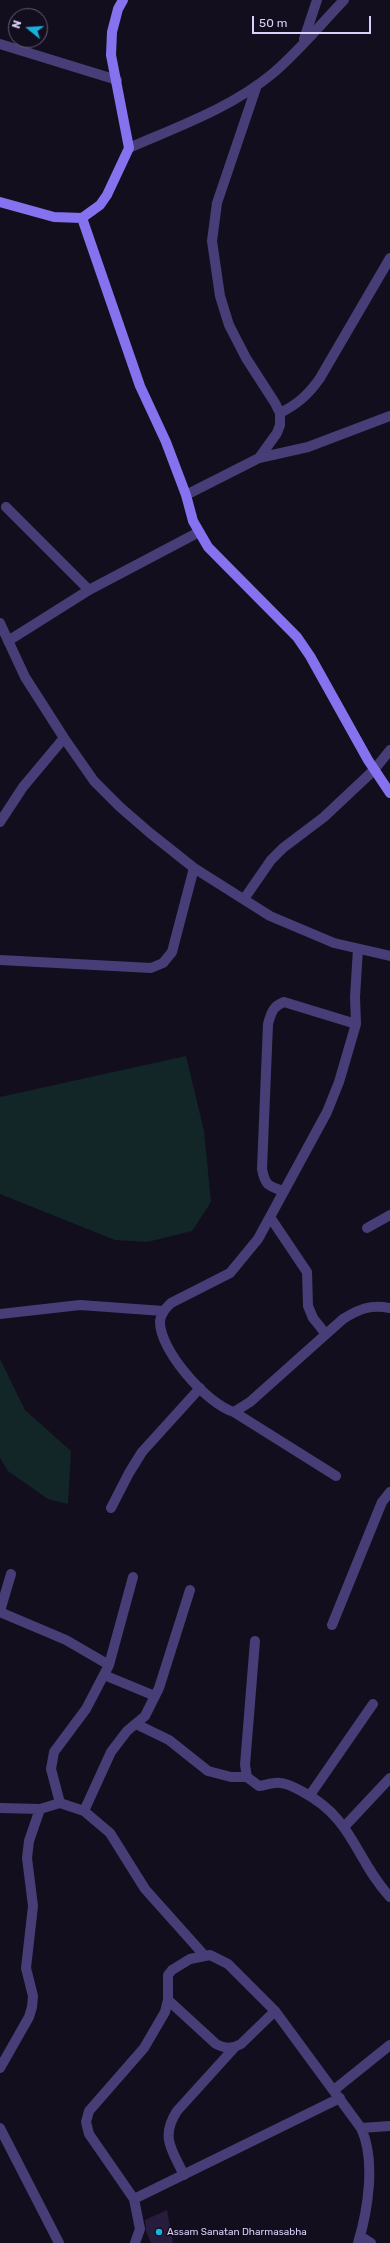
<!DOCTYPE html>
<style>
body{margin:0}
#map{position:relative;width:390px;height:2243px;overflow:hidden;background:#130e1d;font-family:Rubik,sans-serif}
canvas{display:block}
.north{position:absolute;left:8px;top:8px;width:40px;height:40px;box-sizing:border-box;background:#130e1d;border:1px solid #635c75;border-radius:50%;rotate:288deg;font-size:11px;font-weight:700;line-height:16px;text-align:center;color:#dad0fa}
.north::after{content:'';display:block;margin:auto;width:14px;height:18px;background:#19b1dd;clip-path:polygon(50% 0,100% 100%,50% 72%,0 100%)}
.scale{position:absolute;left:252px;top:16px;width:119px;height:18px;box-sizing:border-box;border:2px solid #dad0fa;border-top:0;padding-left:5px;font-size:12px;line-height:14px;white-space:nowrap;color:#dad0fa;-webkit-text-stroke:3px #130e1d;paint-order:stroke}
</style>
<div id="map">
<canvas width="390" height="2243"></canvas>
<div class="north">N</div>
<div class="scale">50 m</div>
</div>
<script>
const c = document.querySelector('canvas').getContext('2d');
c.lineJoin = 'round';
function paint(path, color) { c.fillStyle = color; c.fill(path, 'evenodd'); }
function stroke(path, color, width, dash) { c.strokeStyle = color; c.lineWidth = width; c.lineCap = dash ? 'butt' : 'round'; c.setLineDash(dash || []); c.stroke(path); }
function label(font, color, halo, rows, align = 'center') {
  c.font = font + ' Rubik,sans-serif'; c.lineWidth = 3; c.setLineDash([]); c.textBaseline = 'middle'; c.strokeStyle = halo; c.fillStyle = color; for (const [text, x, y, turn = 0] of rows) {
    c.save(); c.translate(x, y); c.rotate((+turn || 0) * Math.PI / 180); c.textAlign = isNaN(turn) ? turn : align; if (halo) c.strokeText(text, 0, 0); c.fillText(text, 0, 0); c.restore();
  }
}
const green = new Path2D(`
 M186,1056L204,1131L211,1202L192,1231L147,1242L115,1240L0,1194V1097Z
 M0,1359L25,1410L71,1451L68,1504L48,1499L8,1471L0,1458Z`);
const building = new Path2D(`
 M167,2210L173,2243H151L146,2231L145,2220Z`);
const street = new Path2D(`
 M304,39L317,0
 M0,44L117,80
 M129,148C177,127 231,108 272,74C298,52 320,25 344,0
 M280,413C298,404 309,394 320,378L390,258
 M259,458L308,447L390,416
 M186,495L259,458L277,433L280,425V413L275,403L246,358L229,325L220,296L212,241L217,203L257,85
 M6,507L89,590
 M0,623L25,677L64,738L94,781L120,807L150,833L194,868L270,916L334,943L390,956
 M8,641L89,590L199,532
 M0,822L23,787L64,738
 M244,899L271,860L283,848L324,817L374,770L390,750
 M358,949L355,997L356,1024L339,1082L327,1112L258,1239L230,1273L171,1303C166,1308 161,1313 160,1321C159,1350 208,1405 234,1412L250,1402L343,1319C359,1309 371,1304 390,1308
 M0,960L151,968L163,963L172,952L194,868
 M283,1191C268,1186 265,1185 262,1169L268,1024C271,1013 273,1006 284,1002L356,1024
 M270,1217L307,1272L308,1306L313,1318L325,1333
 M367,1228L390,1215
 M0,1314L80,1305L163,1311
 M234,1412L336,1476
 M111,1508L129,1473L142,1452L200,1388
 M0,1611L11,1574
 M0,1612L66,1640L109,1665
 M332,1625L382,1502L390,1492
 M255,1641L245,1765L247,1777L259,1786C266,1785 274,1782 280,1783C288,1783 297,1789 303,1792C354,1819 355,1859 390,1897
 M104,1675L155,1696
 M136,1724L169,1740L208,1771L231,1777H247
 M310,1795L373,1704
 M60,1803L51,1769L54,1752L86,1709L109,1665L133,1577
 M0,1808L40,1809L60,1803L84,1811L110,1833L145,1889L204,1955
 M84,1811L111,1752L127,1731L145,1716L159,1688L190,1590
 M345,1826L390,1778
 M168,2000L216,2044C225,2049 232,2049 241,2044L275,2011
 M0,2068L29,2017L32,2007L33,1996L26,1968L33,1906L27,1858L29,1841L40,1809
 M334,2090L390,2045
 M0,2128L59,2243
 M361,2128L390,2126
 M184,2175C172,2150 160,2137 177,2111L235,2047
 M134,2199L340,2098
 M360,2236L371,2243
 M135,2243L140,2229L134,2199L89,2134L86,2122L89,2111L144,2048L165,2012L168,2000V1975L172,1970L190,1959L210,1955L228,1964L275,2011L361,2128C376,2160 368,2210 358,2243`);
const secondary = new Path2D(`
 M0,202L54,217L82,218L100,205L107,195L129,148L111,55L112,32L118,9L123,0
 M82,218L140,386L166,442L186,495L193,521L208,547L297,637L310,656L368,760L390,793`);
const markers = [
 [159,2232,4,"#19b1dd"]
];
const poiNames = [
 ["Assam Sanatan Dharmasabha",167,2232]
];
paint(green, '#122527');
paint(building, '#271c3c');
stroke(street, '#483e77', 10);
stroke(secondary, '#8472ef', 10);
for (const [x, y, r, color] of markers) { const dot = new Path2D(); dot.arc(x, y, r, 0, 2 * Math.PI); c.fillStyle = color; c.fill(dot); stroke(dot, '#130e1d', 1.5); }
label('10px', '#dad0fa', '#130e1d', poiNames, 'left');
</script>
